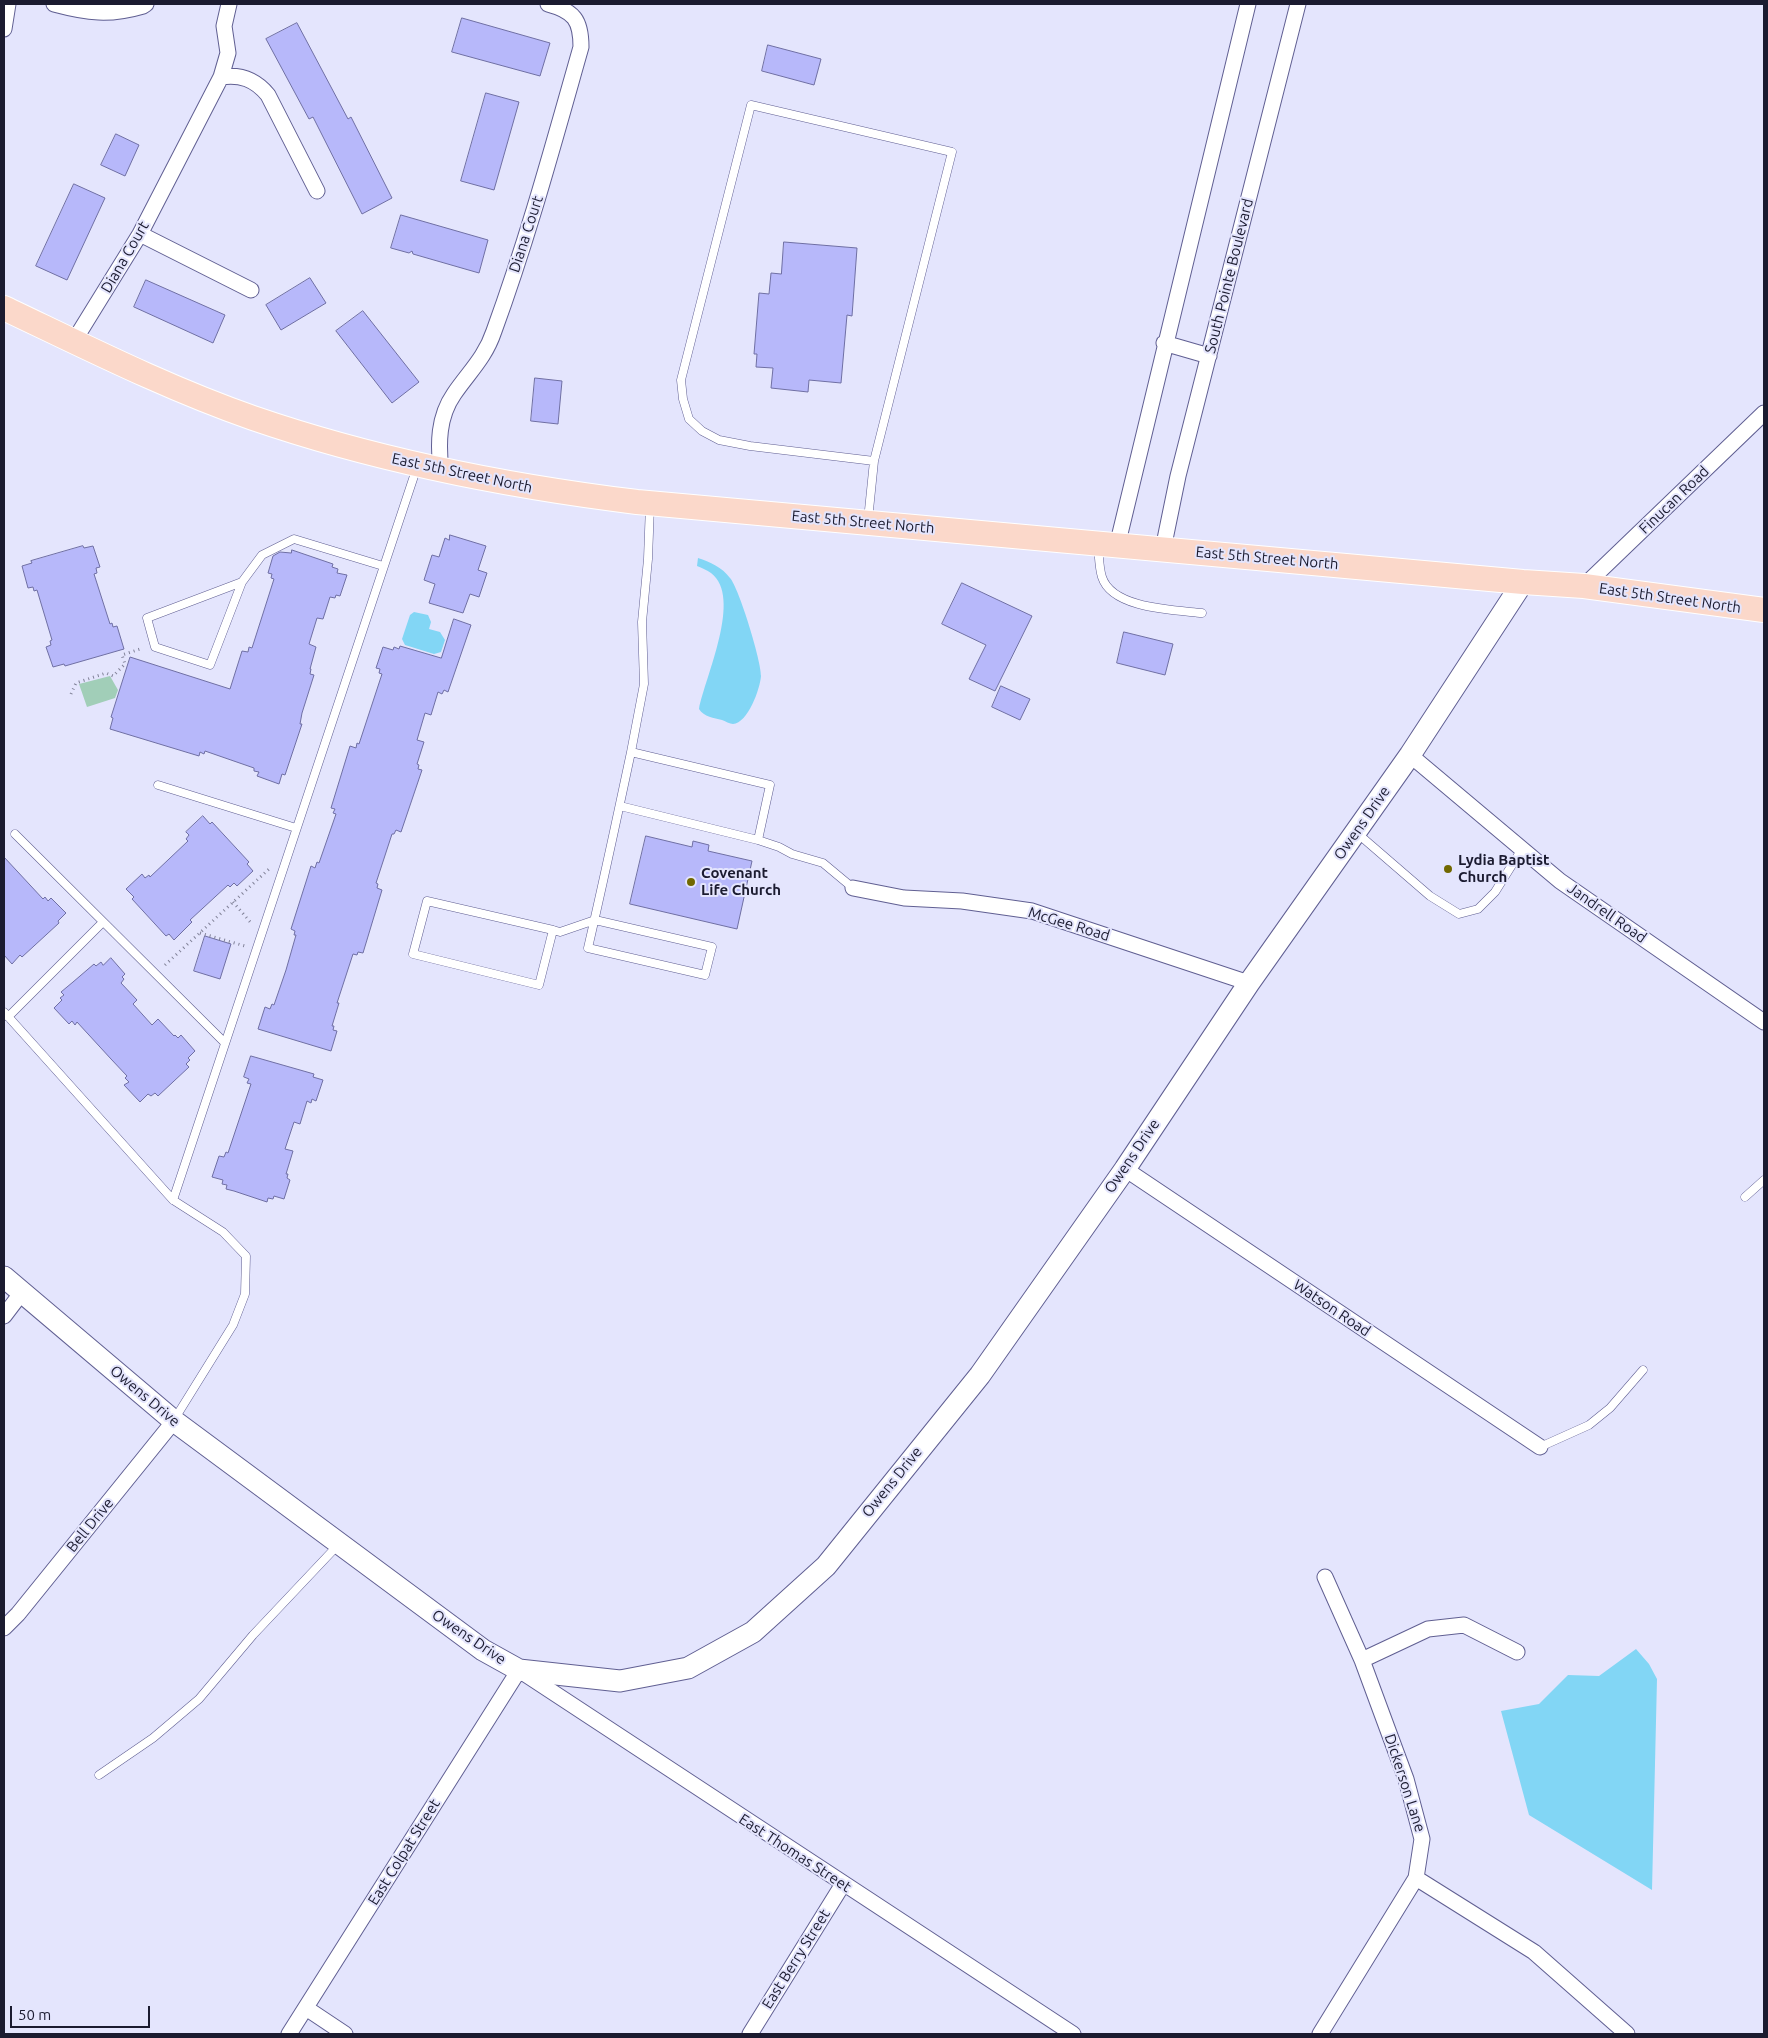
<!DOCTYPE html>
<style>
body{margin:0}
#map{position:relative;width:1768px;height:2038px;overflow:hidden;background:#e4e5fd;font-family:Ubuntu,sans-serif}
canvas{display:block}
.frame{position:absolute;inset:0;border:5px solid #1b1b30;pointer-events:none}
.scale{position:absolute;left:10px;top:2006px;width:140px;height:22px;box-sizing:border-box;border:2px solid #1b1b30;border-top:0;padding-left:6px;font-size:15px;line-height:18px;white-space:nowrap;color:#1b1b30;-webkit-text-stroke:4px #e4e5fd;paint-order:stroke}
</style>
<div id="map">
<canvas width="1768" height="2038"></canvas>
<div class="frame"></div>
<div class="scale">50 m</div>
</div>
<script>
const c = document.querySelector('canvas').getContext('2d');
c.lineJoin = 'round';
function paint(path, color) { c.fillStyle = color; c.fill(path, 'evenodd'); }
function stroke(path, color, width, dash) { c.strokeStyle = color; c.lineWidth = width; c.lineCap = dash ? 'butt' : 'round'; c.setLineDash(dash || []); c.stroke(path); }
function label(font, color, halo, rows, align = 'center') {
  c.font = font + ' Ubuntu,sans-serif'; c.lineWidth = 4; c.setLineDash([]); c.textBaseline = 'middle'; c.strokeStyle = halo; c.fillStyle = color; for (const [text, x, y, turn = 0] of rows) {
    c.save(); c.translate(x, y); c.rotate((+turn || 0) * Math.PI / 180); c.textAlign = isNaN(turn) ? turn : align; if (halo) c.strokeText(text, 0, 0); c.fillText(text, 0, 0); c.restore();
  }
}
const green = new Path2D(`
 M110,676L118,690L115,698L87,707L79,684Z`);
const water = new Path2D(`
 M698,558C710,562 722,567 730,578C739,588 762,663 761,676C760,689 748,723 733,724C730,724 725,721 722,720C714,718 704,717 699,709C705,677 743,597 711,573C707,570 702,568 697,566Z
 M414,612L428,615L431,622L429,629L440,632L445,640L441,652L434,654L405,645L402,639L410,615Z
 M1636,1649L1649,1664L1657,1679L1652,1890L1529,1815L1501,1711L1539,1704L1568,1675L1599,1676Z`);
const building = new Path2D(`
 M462,18L550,43L540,76L452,52Z
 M297,23L348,119L351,117L392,198L362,214L313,117L309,119L266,39Z
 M768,45L821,59L814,85L762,71Z
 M486,93L519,102L494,190L461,181Z
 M116,134L139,145L125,176L101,165Z
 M74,184L105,198L67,280L36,266Z
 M401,215L488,240L479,273L413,254L412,251L409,253L391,248Z
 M784,242L857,248L852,316L847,315L841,383L809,380L808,392L771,388L773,368L756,367L757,354H754L759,293L769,294L771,273L781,274Z
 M310,278L326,303L281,330L266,305Z
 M146,280L225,315L213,343L134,307Z
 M363,311L419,382L392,403L336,331Z
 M535,378L562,381L558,424L531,421Z
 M450,535L486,546L478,570L487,573L479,597L470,594L463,613L429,603L435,584L424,580L432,555L439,557L445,538L449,540Z
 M83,546L84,548L93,546L100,567L96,568L97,573L94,574L110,624L112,623L113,627L117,626L124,649L65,666L64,664L53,667L46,647L51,645L50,641L52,640L37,590L34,591L33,587L28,588L22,566L32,563L31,561Z
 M292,550L333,564L332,567L338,569L337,573L347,575L340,596L336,595L335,598L330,597L323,619L317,618L309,644L316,647L310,669H311L310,674L314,675L302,713L300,724H302L285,775L282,774L279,784L257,776L259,772L254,771V768L205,751L204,754L200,752L199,756L110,729L113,718L111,717L130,657L230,689L242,651L248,652L249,647L252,648L274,579L271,578L272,574L268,573L273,556L280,552L291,553Z
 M962,583L1032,616L995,691L969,679L986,645L942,624Z
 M454,619L471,625L448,692L444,690L442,694L438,692L431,715L425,713L417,740L424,742L417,764L419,765L418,769L422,770L401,832L396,830L394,834H392L376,883L378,884L377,888L382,890L363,953L358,952L357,955L353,954L337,1003H339L332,1026H334L333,1030L337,1031L331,1051L258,1029L265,1007L270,1009L272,1004L274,1005L286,970L296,935H294L295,931L291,929L311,866L315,868L317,862L319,863L336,814L333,813L335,809L331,808L350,746L356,748L357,743L359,744L382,674L379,673L380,669L376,668L383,647L393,650L394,647L399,649L400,646L441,658Z
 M1124,632L1173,644L1165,675L1117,663Z
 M1001,686L1030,699L1020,720L992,707Z
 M203,816L210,824L212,822L249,862L247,864L253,871L237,886L234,883L230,887L228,885L190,920L192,922L174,940L169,934L166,936L132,899L134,897L126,889L142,874L145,878L149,875L150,877L188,841L186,839L189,835L186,832Z
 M646,836L692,847L693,841L709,845L708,851L752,861L737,929L630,904Z
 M4,857L43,899L45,897L48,901L51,898L66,913L58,921L59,923L22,957L20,955L12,964L4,955Z
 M205,936L231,944L220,979L194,971Z
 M111,958L125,974L122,977L124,979L121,983L137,1000L133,1004L152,1025L158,1019L174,1036L175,1035L178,1038L181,1035L195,1051L188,1058L190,1060L186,1064L189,1067L158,1096L155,1093L151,1096L148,1094L140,1102L124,1085L129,1082L125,1078L127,1076L111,1059L77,1022L75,1025L72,1021L69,1024L54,1008L62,1000L60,998L64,995L61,992L73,982L94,964L96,966L101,962L103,965Z
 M251,1056L314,1074L313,1077L323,1080L316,1101L312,1099L311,1103L307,1101L300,1124L294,1122L285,1149L293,1151L286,1174H288L287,1178L290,1180L284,1199L274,1196L273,1199L268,1198L267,1202L234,1191L226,1189L227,1185L222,1184L223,1180L212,1177L219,1156L224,1157L226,1152L228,1153L251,1084L247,1083L249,1079L244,1077Z`);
const path = new Path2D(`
 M71,694L76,683L106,673L113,676L125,664L122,655L143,648
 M233,902L252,924
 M200,933L245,946
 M165,965L269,869`);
const lane = new Path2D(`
 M650,505L648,559L642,622L644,684L631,752L770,785L758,840L779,847L792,854L823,863L853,888
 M868,520L874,461L952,152L751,105L681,380L683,399L689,419L702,431L719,440L750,446L874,461
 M1098,546C1099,555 1099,568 1102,577C1112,609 1175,610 1202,613
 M242,582L210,665L155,647L147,618L242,582L262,555L294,539L383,566
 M158,785L296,828
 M620,806L758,840
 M1357,833L1430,896L1459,914L1478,909L1495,892L1522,849
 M15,834L225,1043
 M553,930L539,985L413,954L427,901L553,930L560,932L595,920L712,947L705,975L588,948C603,883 617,818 631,752
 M4,1012L173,1200L417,467
 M8,1017L103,922
 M1745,1197L1764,1180
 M173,1200L223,1232L246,1256L245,1294L233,1325L174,1420
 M1540,1447L1589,1425L1610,1408L1643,1370
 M99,1775L153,1738L199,1699L253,1635L338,1545`);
const street = new Path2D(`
 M54,4C88,13 109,16 143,6L146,4
 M4,29L8,4
 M221,77C240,74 255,79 268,95L317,191
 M140,234L251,290
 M74,341L140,234L221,77L228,53L224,26L229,4
 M1164,343L1209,356
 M441,471C438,444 438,417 454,394C469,372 485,358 494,331C528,238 554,142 581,47C581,20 574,11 548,4
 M1117,546L1248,4
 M1163,549L1178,476L1298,4
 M1584,586L1764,413
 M1410,755L1560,881L1764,1022
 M853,888L904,898L962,901L1032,911L1249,983
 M1125,1169L1540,1447
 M4,1316L23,1291
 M4,1628L18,1614L174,1421
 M1362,1660L1428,1629L1464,1625L1517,1652
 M1416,1878L1534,1952L1627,2034
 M306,2008L345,2034
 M289,2034L519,1670L1073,2034
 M750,2034L843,1884
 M1320,2034L1416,1878L1422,1839L1406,1779L1362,1660L1325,1577`);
const secondary = new Path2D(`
 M4,1277L174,1421L483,1650L519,1670L620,1681L688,1668L753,1632L826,1566L980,1375L1125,1169L1249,983L1410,755L1523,582`);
const primary = new Path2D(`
 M4,308C86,347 167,388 253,418C378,461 506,486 637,502L1523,582L1584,586L1764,610`);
const markers = [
 [1448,869,5,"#716800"],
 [691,882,5,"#716800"]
];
const streetNames = [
 ["Diana Court",526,234,-72],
 ["Diana Court",125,257,-60],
 ["South Pointe Boulevard",1229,276,-76],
 ["East 5th Street North",462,473,12],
 ["Finucan Road",1674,500,-44],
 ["East 5th Street North",863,522,5],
 ["East 5th Street North",1267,558,5],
 ["East 5th Street North",1670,598,8],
 ["Owens Drive",1362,823,-55],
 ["Jandrell Road",1607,913,35],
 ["McGee Road",1069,924,17],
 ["Owens Drive",1132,1156,-56],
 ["Watson Road",1332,1308,34],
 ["Owens Drive",145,1396,40],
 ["Owens Drive",892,1482,-51],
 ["Bell Drive",90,1525,-51],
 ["Owens Drive",469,1637,34],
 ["Dickerson Lane",1405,1783,72],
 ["East Colpat Street",404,1852,-58],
 ["East Thomas Street",795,1853,33],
 ["East Berry Street",796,1959,-58]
];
const poiNames = [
 ["Lydia Baptist",1458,860],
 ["Church",1458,877],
 ["Covenant",701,873],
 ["Life Church",701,890]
];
paint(green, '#a1ceb8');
paint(water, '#82d6f5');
paint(building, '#b7b8fa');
stroke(building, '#6f6fa3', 1);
stroke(lane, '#605f92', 9);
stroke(street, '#605f92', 17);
stroke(secondary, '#605f92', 23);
stroke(primary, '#fff', 26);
stroke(path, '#818298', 3, [1, 4]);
stroke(lane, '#fff', 8);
stroke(street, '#fff', 15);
stroke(secondary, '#fff', 21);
stroke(primary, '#fbd8ca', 24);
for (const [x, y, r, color] of markers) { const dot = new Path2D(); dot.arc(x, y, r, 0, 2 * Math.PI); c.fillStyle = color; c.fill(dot); stroke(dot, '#e4e5fd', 2); }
label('15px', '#1b1b30', '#e4e5fd', streetNames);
label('bold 15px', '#1b1b30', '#e4e5fd', poiNames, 'left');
</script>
